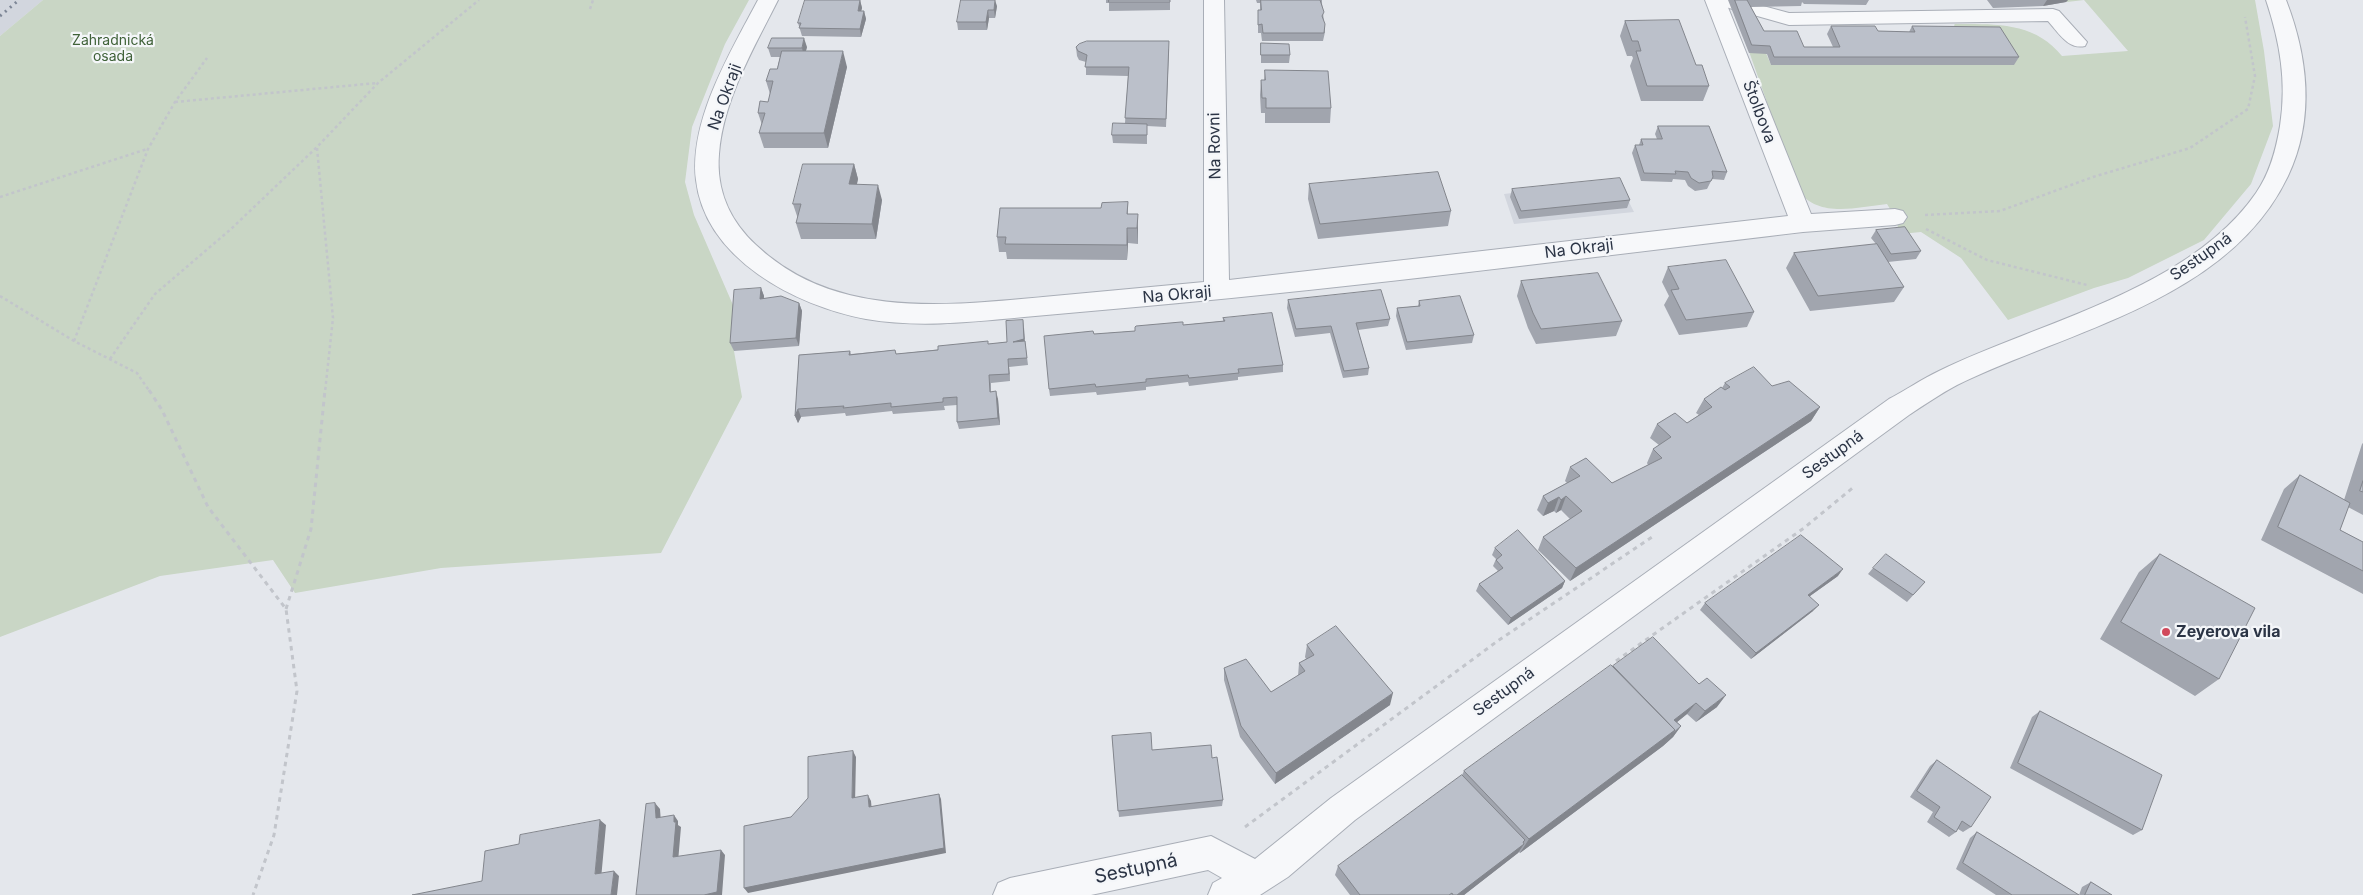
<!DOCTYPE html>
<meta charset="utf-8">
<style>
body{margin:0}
canvas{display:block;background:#e4e7ec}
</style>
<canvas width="2363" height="895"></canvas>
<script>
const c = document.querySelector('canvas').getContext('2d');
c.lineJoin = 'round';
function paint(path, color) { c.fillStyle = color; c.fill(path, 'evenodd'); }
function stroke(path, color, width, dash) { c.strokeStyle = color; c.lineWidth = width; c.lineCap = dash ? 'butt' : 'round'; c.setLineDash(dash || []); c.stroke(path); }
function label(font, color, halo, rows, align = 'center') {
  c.font = font + ' Inter,sans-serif'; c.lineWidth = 4.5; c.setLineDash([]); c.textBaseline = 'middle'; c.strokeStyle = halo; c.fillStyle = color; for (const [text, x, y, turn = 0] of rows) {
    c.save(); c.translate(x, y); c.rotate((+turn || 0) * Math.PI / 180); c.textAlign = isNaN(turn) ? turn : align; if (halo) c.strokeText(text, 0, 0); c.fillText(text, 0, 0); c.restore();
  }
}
const built = new Path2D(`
 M0,0H43L0,36Z
 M1618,180L1634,212L1514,224L1504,194Z`);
const green = new Path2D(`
 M43,0H749L725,44L692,127L685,182L694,215L736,312L734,351L742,397L661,553L441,568L295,593L273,560L160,576L0,637V36Z
 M2065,0H2255L2264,51L2273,126L2251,184L2204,240L2128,278L2094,288L2008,320L1961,258L1921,232L1900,234L1895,217L1887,204C1857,207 1818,219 1798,190L1734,9L1760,39L1771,65H2013L1959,35L1954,25L1955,24C1995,24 2035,22 2062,56L2128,51L2084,0L2067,2Z`);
const pathFar1 = new Path2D(`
 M590,9L593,0
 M175,102L377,83
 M317,148L333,318L325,392
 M0,197L147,149
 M1925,215L2000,211L2093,177L2190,148L2248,109L2255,76L2245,17
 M1926,229L1987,260L2087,285
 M0,296L74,341L137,373L150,392
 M74,341L148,149L175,102L207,58
 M110,359L155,294L231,229L317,147L378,83L479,0`);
const path = new Path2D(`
 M149,390L162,410L208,507L286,609L297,691L274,835L253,895
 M286,609L311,529L325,390
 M1616,661L1804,528L1855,486
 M1245,827L1499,640L1655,535`);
const lane = new Path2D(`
 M1712,0H1741L1789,13L2053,9L2059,11L2087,42L2085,46C2068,50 2058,32 2048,21L1789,25L1715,4Z`);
const street = new Path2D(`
 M758,0H778C754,48 723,100 719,154C716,190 730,221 756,245C834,319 944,306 1043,297C1097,292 1151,287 1204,282V0H1224L1229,280L1788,216L1705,0H1725L1811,214L1895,209L1903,211L1907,217L1903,223L1895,225L1803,232C1585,258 1366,286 1147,306C1106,310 1065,313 1024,317C972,322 918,328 866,319C796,306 705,259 696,180C689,120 731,51 758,0Z
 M2266,0H2286C2308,57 2315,119 2288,176C2229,300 2070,330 1957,385C1940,394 1924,405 1909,415L1355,820L1288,877L1260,895H1208L1213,883L1222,878L1208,870L1091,895H993L998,883L1010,878L1211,836L1255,859L1331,798L1889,399C1906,390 1922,379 1939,371C2039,322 2189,290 2256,193C2270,173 2276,150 2280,126C2287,82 2280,42 2266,0Z`);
const rail = new Path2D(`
 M0,16L19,0`);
const wall = new Path2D(`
 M860,0L862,8L861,11H864L866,19L861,37L802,36L798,23Z
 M1106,0H1170V10L1109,11V3H1106Z
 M1256,0H1322V3L1325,32L1323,41H1262L1261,33H1258V10H1260V3H1257Z
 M1728,0H1869L1866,5L1804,4L1802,2L1801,6L1751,7L1764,31L1804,47H1833L1827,34L1831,26L1878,31L1909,32L1912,26L2019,57L2014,65H1771L1767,54L1749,53Z
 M1987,0H2068L2066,2L2043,6L1993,8Z
 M997,6L995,18H989L987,30H958L957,22Z
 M1625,21L1696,65L1709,86L1703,101H1641L1630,66L1633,58L1632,56H1627L1620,36Z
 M1261,43L1290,55L1289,63H1261Z
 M807,47L806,51L847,67L828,148H764L759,133L762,125L758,113L768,102L770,94L766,81L777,69L780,57H771L768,48Z
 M1076,47L1169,49L1166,127L1147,126V144L1113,143L1112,135L1125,123L1128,76L1086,75V62L1079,60L1077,56Z
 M1265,70L1331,108L1330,123H1265V113H1261L1260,95L1261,80H1264Z
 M1658,126L1727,172L1724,180L1712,179L1707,189L1695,191L1688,186L1685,180L1673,179L1672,182L1641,181L1632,153L1635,145H1639L1641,139H1657L1655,134Z
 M854,164L858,179L857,184L882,200L876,239H801L796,223L798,219L793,204Z
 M1309,184L1451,211L1448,226L1318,239L1308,199Z
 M1512,189L1630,200L1627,208L1519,219L1510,197Z
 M1128,202V214L1138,229V244L1128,243L1127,260L1007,259L1006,252H999L997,237L1101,208Z
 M1876,230L1921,251L1916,259L1888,262L1904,287L1894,302L1810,311L1786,268L1794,253L1876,244L1871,238Z
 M1668,267L1754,312L1747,327L1679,335L1664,305L1669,296L1662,282Z
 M1521,281L1622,321L1616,336L1536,344L1528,328L1517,296Z
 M761,288L764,296V298L799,303L802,311L799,346L734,351L730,343Z
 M1288,300L1390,319L1388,326L1358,330L1369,368L1368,375L1343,378L1330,333L1295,337L1287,308Z
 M1419,301L1474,335L1472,343L1406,350L1396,316L1397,308L1418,306Z
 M1223,318L1283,365V372L1238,377V380L1189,386L1188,382L1146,387V390L1097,395L1096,392L1050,396L1049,389L1094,334L1135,331V327L1183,325L1223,321Z
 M1024,327L1025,341L1028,365L1009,367L1010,381L991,383V392L998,399L1000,425L959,429L957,422V405L944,406L945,410L893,414L892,411L846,416L845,413L801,417L798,423L795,416L799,355L850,351L851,354L895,350L896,354L1007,342Z
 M1725,383L1772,386L1820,407L1811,421L1570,581L1538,550L1543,537L1570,519L1561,510L1556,513L1554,511L1543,516L1537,510L1543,496L1567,483L1565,481L1570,467L1612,483L1648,465L1647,463L1653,449L1659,445L1650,438L1657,424L1687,423L1699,415L1696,413L1704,399L1722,388Z
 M2363,443V515L2348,507L2340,530L2363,542V594L2261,540L2284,489L2300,475L2344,500L2362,444Z
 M1495,548L1565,581L1562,588L1508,625L1476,591L1479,584L1498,571L1493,566L1496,559L1492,555Z
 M2160,554L2219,679L2195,696L2100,639L2139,572Z
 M1873,568L1925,582L1907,602L1868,574Z
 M1838,576L1810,596L1813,611L1751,659L1700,610L1705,603Z
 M1307,645L1390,705L1275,784L1240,737L1224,680V668L1271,692L1298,676L1299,663L1306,659L1305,657Z
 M1613,666L1717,707L1696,722L1687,714L1677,722L1681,726L1673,737L1663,746L1520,853L1519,852L1518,853L1464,895H1350L1335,875L1338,866L1462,775L1464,771Z
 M2040,711L2142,830L2133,835L2010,768L2032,717Z
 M1112,736L1152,750L1223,800L1222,806L1119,817Z
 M1937,760L1971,827L1963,832L1958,829L1956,832L1949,837L1927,822L1933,812L1910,797L1930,766Z
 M1977,832L2079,895L2082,887L2091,882L2112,895H1996L1956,869L1970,838Z`);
const shadedWall = new Path2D(`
 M860,0L862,8L859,19L858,11Z
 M995,0L997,6L995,18L994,10Z
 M2047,0H2068L2066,2L2043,6Z
 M988,10L989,18L987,30L986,22Z
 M864,11L866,19L861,37L860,29Z
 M804,38L807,47L804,57L802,48Z
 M843,51L847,67L828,148L824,133Z
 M854,164L858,179L853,200L849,184Z
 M878,185L882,200L876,239L872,224Z
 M1138,214V244L1137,228Z
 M1127,228L1128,243L1127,260Z
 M761,288L764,296L763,306L760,299Z
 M799,303L802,311L799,346L796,338Z
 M1023,320L1025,347L1014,350Z
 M1008,359L1009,367L1010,381L1009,374Z
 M996,391L998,399L1000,425L998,418Z
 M1820,407L1811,421L1570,581L1576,568Z
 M798,409L801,417L798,423L795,416Z
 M1566,496L1561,510L1556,513L1561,500Z
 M1559,497L1554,511L1543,516L1548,503Z
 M1843,569L1838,576L1803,601L1808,595Z
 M1565,581L1562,588L1508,625L1511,618Z
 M1819,605L1813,611L1751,659L1756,653Z
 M1393,693L1390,705L1275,784L1276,773Z
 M1726,695L1717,707L1696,722L1705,711Z
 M1696,703L1687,714L1666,731L1674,720Z
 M1681,726L1673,737L1663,746L1671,735Z
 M1675,730L1663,746L1520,853L1529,839Z
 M853,751L856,757L855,804L852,798Z
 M939,794L941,799L946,853L748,893L744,888Z
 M868,795L871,801L872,812L869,807Z
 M655,803L660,809L661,823L656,818Z
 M674,815L678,821V825L681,827L678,862L673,857Z
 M600,820L606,825L601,879L595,874Z
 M1525,840L1522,845L1524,844L1518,853L1464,895H1457Z
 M721,850L725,855L722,895H704Z
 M614,871L619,876L617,895H611Z`);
const building = new Path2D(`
 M805,0H860L858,11H864L860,29L799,28L801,23H798Z
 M961,0H995L994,10H988L986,22H957Z
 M1109,0H1170V2H1109Z
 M1261,0H1320L1324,12L1322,16L1325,24L1324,33H1263L1262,24L1258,25V10H1261Z
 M1735,0H1747L1764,31H1797L1804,47H1840L1831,26H1875L1878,31L1915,32L1912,26L2000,27L2019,57H1774L1770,46L1752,45Z
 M1679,20L1696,65H1702L1709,86H1647L1636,51H1641L1638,41H1632L1625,21Z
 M772,38H804L802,48H768Z
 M1087,41H1169L1166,119L1125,118L1129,67H1085L1087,55L1078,51L1076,47L1079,44Z
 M1261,43L1289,44L1290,55H1261Z
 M782,51H843L824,133H759L765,113H758L760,101L768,102L773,81H766L770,69H777Z
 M1265,70L1328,71L1331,108H1266V98H1262L1261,80H1265Z
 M1113,123L1147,124V135H1112Z
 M1658,126H1709L1727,172L1712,171L1713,177L1711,181L1699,183L1691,178L1688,172L1675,171L1676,174L1644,173L1635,145H1643L1641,139H1662Z
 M803,164H854L849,184L878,185L872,224L796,223L801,204H793Z
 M1438,172L1451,211L1320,224L1309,184Z
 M1620,178L1630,200L1521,211L1512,189Z
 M1128,202L1127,214H1138L1137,228H1127V245L1005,244L1006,237H997L1000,208H1101L1102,203Z
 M1905,227L1921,251L1891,254L1876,230Z
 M1877,244L1904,287L1818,296L1794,253Z
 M1726,260L1754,312L1686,320L1671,290L1679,289L1668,267Z
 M1598,273L1622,321L1541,329L1533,313L1521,281Z
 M761,288L760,299L781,296L799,303L796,338L730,343L734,290Z
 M1381,290L1390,319L1356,323L1369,368L1344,371L1331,326L1296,329L1288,300Z
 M1460,296L1474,335L1407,342L1397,308L1420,306L1419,301Z
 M1272,313L1283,365L1238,369L1239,373L1189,378L1188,375L1146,379V382L1096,387L1095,384L1049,389L1044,336L1093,331L1094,334L1135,331V327L1136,326L1181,322H1183V325L1225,321L1223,318Z
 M1023,320L1024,339L1013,342L1025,341L1027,358L1008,359L1009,374L989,375L990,392L996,391L998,418L957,422V397L943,398V402L891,407V403L843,408L844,406L798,409L795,416L799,355L850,351L849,355L895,350L896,354L938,350V346L988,341V344L1007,342L1006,321Z
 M1754,367L1772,386L1789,381L1820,407L1576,568L1543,537L1582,511L1566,496L1561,500L1559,497L1548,503L1543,496L1580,476L1570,467L1586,458L1612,483L1662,458L1653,449L1671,437L1657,424L1675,413L1687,423L1712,407L1704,399L1721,387L1725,390L1730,387L1725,383Z
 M2300,475L2350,503L2340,530L2363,542V571L2278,527Z
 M2363,481V492L2360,491Z
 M1518,530L1565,581L1511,618L1479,584L1503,568L1496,560L1502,555L1495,548Z
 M1801,535L1843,569L1808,595L1819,605L1756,653L1705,603Z
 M1886,554L1925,582L1913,595L1873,568Z
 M2160,554L2255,608L2219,679L2121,622Z
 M1336,626L1393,693L1276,773L1241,726L1224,668L1246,659L1271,692L1305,671L1299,663L1314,655L1307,645Z
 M1653,637L1699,684L1707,678L1726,695L1705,711L1696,703L1674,720L1681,726L1671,735L1675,730L1613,666Z
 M1611,665L1675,730L1529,839L1464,771Z
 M2040,711L2162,775L2142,830L2018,763Z
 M1151,733L1152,750L1211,745L1212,758L1217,757L1223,800L1118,811L1112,736Z
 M853,751L852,798L868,795L869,807L939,794L944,848L744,888V826L791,817L808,798V757Z
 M1937,760L1991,797L1971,827L1962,821L1956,832L1934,817L1940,807L1917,791Z
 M1462,775L1525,840L1523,842L1524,844L1457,895H1453L1452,893L1449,895H1360L1338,866Z
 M655,803L656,818L674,815V822H676L673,857L721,850L717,892L704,895H636L646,804Z
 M600,820L595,874L614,871L611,895H412L482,881L485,851L519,844L520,835Z
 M1977,832L2079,895H2012L1963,863Z
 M2091,882L2112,895H2085Z`);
const markers = [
 [2166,632,5,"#d1495b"]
];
const farParknames = [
 ["Zahradnická",113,41],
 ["osada",113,57]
];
const streetNames = [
 ["Na Okraji",725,97,-70],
 ["Štolbova",1759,112,69],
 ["Na Rovni",1215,146,-91],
 ["Na Okraji",1579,249,-7],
 ["Sestupná",2201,257,-35],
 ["Na Okraji",1177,295,-5],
 ["Sestupná",1833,455,-36],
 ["Sestupná",1504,692,-36]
];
const poiNames = [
 ["Zeyerova vila",2176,632]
];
const nearStreetnames = [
 ["Sestupná",1136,869,-12]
];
paint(built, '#d2d6de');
paint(green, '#c9d6c5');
stroke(lane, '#a9aeb7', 2);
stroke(street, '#a9aeb7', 2);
stroke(pathFar1, '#c2c5cb', 2.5, [3, 3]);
stroke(path, '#c2c5cb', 3, [4.5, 4.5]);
paint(lane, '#f7f8fa');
paint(street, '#f7f8fa');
stroke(rail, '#7d8696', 3, [2, 4.5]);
paint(wall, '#a1a5ae');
paint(shadedWall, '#83868d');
paint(building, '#bbc0ca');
stroke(building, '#83868d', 1);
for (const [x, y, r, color] of markers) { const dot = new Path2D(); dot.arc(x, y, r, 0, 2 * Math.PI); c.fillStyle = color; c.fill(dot); stroke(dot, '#f4f6f9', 2); }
label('14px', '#3f6138', '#f4f6f9', farParknames);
label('16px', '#2b3445', '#f4f6f9', streetNames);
label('bold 16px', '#2b3445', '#f4f6f9', poiNames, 'left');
label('19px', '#2b3445', '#f4f6f9', nearStreetnames);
</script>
